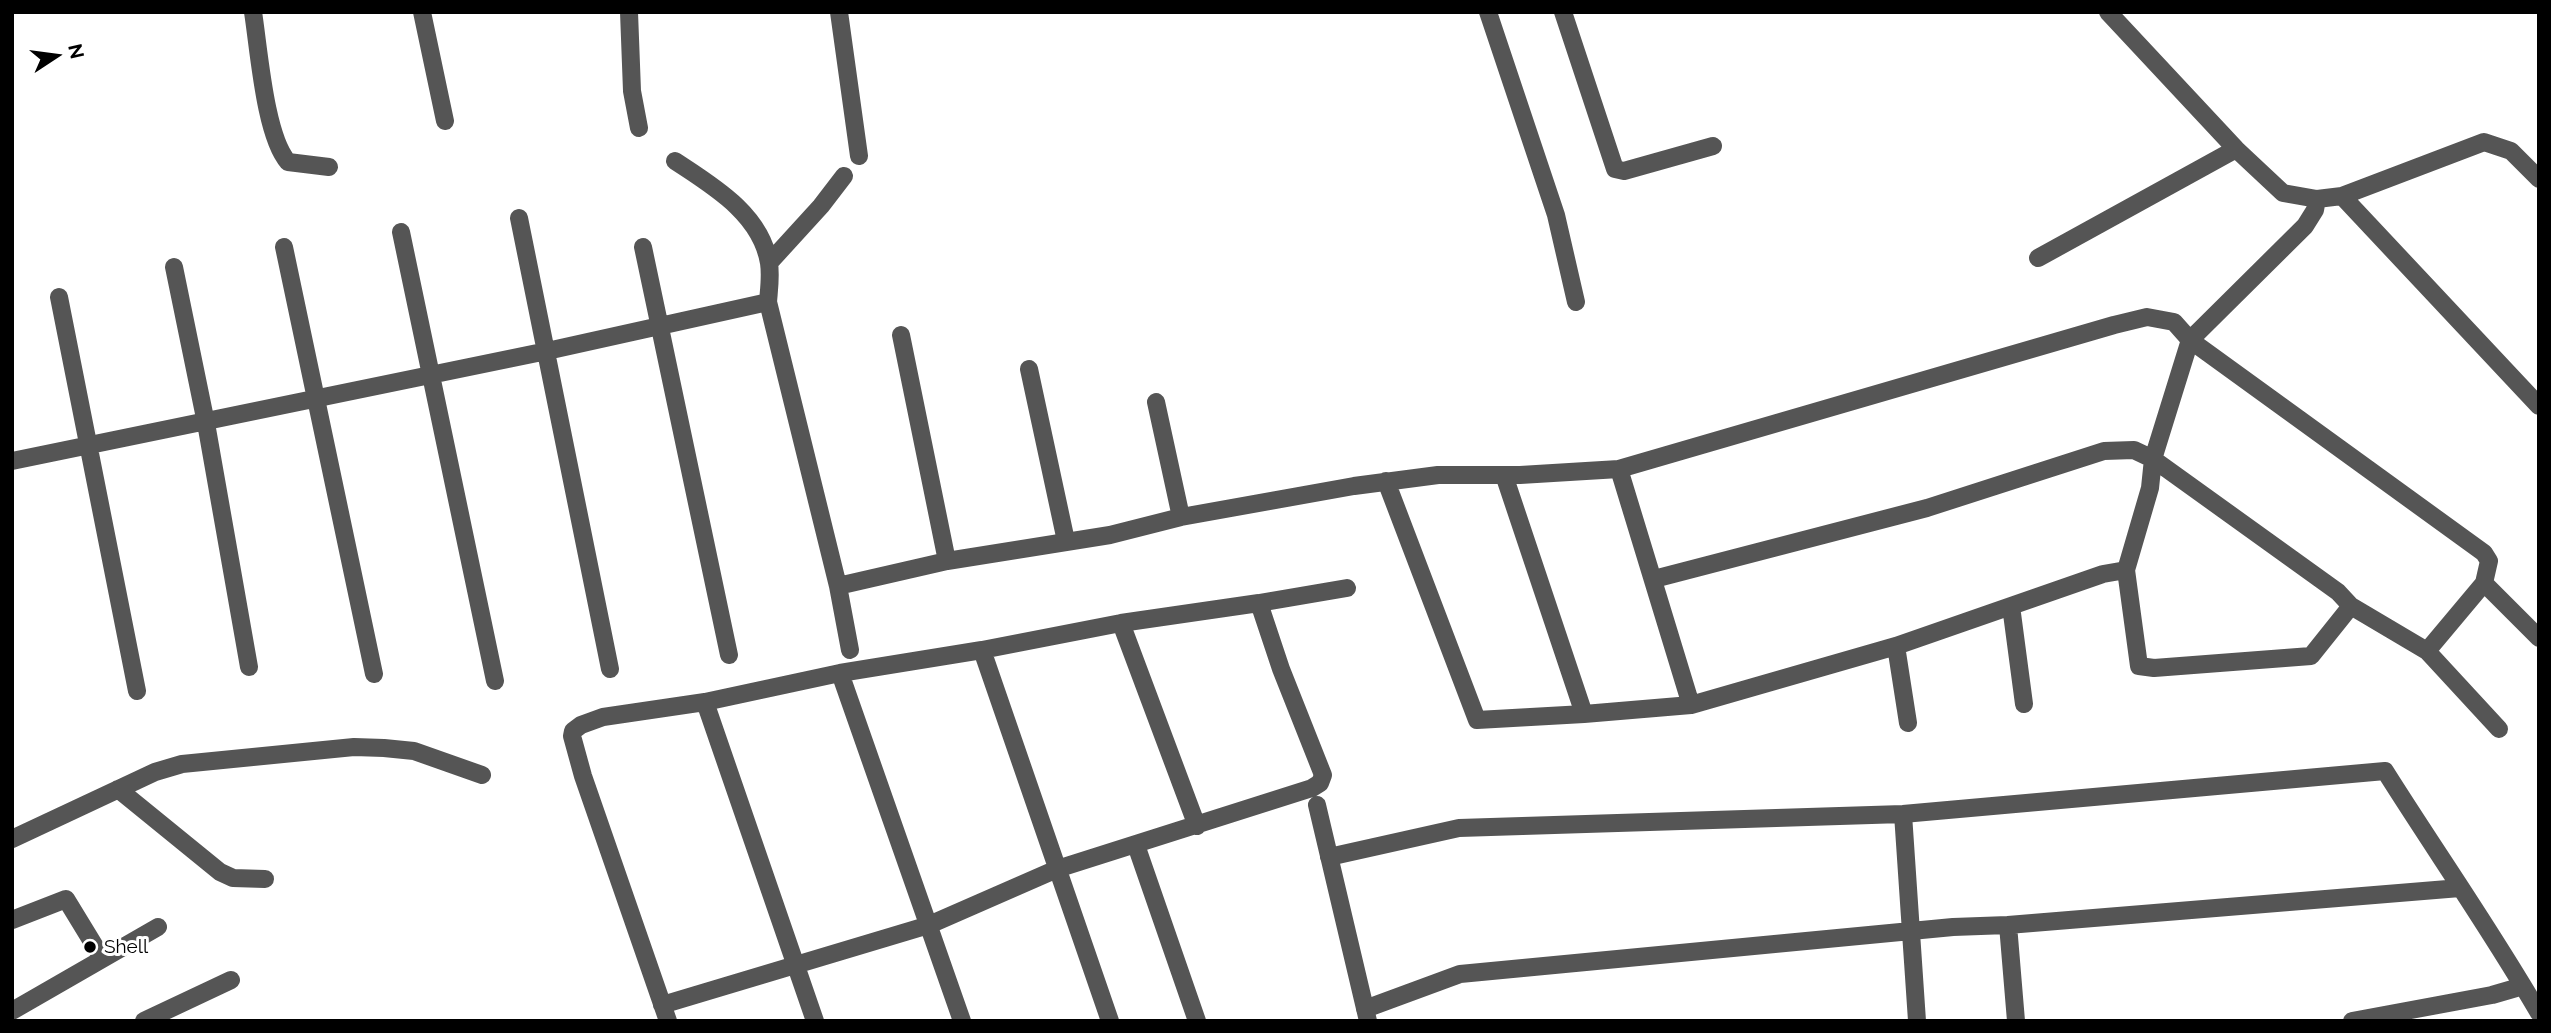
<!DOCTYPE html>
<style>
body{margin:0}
#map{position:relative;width:2551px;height:1033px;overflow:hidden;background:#fff;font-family:Raleway,sans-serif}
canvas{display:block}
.frame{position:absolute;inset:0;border:14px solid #000;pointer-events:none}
.north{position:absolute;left:21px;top:21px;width:70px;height:70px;-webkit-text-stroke:5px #fff;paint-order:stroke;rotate:77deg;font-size:19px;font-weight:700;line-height:28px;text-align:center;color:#000}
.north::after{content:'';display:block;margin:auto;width:24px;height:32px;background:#000;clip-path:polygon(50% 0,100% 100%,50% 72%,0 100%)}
</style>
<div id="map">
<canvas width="2551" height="1033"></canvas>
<div class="frame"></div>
<div class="north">N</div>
</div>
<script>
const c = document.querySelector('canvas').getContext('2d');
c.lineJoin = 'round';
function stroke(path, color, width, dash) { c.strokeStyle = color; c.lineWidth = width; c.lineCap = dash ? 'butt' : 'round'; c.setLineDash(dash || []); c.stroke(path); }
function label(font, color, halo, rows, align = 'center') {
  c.font = font + ' Raleway,sans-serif'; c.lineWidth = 6; c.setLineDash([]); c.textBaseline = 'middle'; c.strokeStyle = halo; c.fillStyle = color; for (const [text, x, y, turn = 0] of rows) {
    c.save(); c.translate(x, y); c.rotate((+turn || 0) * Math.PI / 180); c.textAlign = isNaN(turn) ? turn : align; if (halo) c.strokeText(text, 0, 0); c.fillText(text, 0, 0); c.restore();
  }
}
const minor = new Path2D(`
 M253,12C259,50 265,136 288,162L329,167
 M422,12L445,121
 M629,12L632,91L639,128
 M839,12L859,156
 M1488,12L1556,215L1576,302
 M1563,12L1615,169L1624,171L1713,146
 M2108,12L2236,149L2283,193L2317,199L2342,196L2484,142L2511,151L2539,179
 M675,161C713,186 761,214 769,263C771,276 769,289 768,302L838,586L850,650
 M2342,196L2539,406
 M2317,199L2315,210L2305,226L2190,340L2153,459L2150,488L2126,570L2139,666L2154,668L2311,656L2351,606
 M519,218L610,669
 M401,232L495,681
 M284,247L374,674
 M643,247L729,655
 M2038,258L2236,149
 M769,263L821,206L844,176
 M174,267L206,423L249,667
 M59,297L137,691
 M901,335L947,561
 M1029,369L1066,541
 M1156,402L1181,517
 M12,461L547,351L768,302
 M1619,469L1691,705
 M1504,475L1584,714
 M1386,481L1477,720L1584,714L1691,705L1896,646L2103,574L2126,570
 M1654,579L1927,508L2104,451L2134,450L2153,459L2338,592L2351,606L2427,651L2484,583
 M838,586L947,561L1110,535L1181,517L1354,486L1438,475H1520L1619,469L2114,325L2147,317L2174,322L2190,340L2484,553L2489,561L2484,583L2539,638
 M2011,606L2024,704
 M1121,623L1197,826
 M1896,646L1908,723
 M982,650L1110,1021
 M2427,651L2499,729
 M840,673L962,1021
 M705,702L815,1021
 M118,789L220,872L233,878L265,879
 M1317,805L1368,1021
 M1903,814L1917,1021
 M12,839L155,772L182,764L354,747L384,748L414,751L482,775
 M1136,845L1197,1021
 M1329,857L1459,828L1903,814L2385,771C2436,852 2491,930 2539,1013
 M12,920L66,899L102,958
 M2008,925L2016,1021
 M662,1005L929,925L1057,869L1312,788L1320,783L1323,775L1281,669L1259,603
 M1365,1009L1460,974L1953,927L2008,925L2460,888
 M12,1011L158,927
 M144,1021L231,980
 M668,1021L583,776L572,736L573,731L581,725L603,717L705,702L840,673L982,650L1121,623L1259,603L1347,588
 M2352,1021L2492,995L2523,986`);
const markers = [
 [90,947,7,"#000"]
];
const poiNames = [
 ["Shell",104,947]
];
stroke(minor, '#555', 18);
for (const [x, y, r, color] of markers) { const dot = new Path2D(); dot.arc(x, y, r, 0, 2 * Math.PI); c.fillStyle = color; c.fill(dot); stroke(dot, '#fff', 2.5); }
label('19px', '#000', '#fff', poiNames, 'left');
</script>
